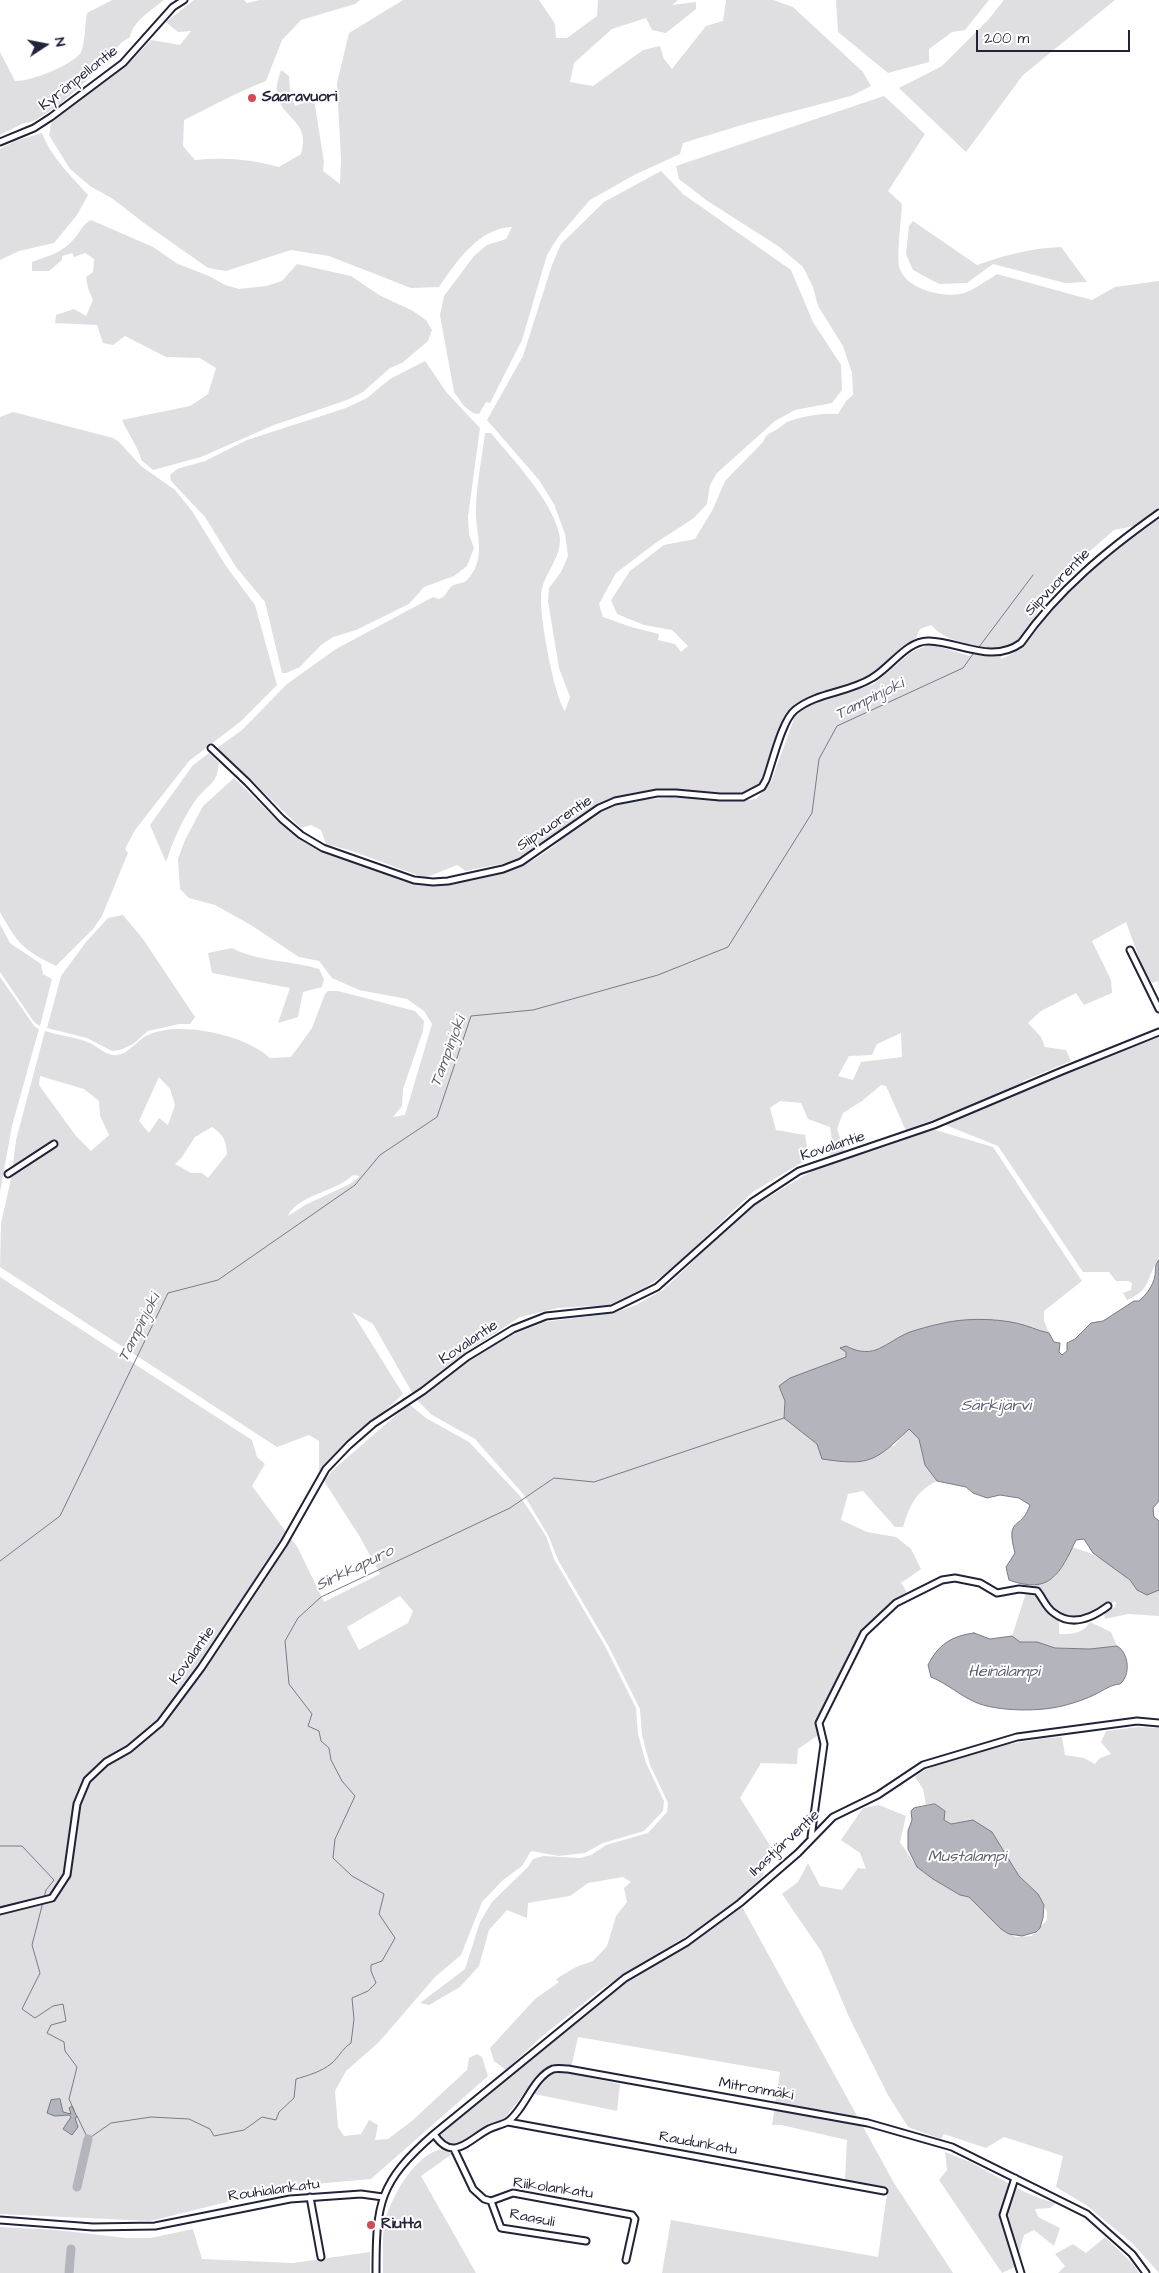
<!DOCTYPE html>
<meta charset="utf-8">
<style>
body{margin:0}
#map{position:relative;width:1159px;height:2273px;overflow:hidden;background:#fff;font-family:"Architects Daughter",sans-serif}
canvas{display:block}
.north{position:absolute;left:20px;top:20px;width:50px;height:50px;-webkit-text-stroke:4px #fff;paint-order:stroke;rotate:79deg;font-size:14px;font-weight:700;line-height:20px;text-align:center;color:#22223b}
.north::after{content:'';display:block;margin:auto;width:18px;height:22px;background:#22223b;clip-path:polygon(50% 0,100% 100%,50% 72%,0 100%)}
.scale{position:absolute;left:976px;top:30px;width:154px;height:22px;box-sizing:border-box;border:2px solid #22223b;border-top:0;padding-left:6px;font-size:15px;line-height:18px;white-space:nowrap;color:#22223b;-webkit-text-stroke:4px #fff;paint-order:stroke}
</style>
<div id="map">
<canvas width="1159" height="2273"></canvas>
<div class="north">N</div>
<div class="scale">200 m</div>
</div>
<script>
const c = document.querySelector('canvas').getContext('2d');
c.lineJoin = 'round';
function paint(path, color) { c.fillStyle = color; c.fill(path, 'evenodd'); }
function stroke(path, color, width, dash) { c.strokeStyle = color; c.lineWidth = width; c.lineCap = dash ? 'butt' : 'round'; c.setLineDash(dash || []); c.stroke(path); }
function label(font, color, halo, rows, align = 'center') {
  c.font = font + ' "Architects Daughter",sans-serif'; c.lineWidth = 4; c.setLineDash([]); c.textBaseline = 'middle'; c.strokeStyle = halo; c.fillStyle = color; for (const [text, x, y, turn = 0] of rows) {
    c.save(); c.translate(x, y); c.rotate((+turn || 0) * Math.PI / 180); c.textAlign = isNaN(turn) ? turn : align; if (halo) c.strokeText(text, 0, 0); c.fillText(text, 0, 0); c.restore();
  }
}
const green = new Path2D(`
 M112,0H164C153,9 132,22 130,37L122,42L96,72L58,106L34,121L22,124L0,135V52L15,81C29,82 74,65 81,52C85,43 85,23 87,13Z
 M194,0H244L247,3L260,0H360L355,4L301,20L282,40L266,81C237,92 211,107 184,120L183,146L195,160C224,157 251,159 279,167L301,154C311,120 282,120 277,94C275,87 279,77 281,70L289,76L290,91L295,106L314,99L324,162L323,171L340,184L341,160L337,83L349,33L403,0H539L555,24L556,38H567L597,16L598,0H678L672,5L696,2V9L666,33L652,30L646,18L612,29L574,63L570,82L593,86L643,50L660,46L664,59L672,69L706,26L723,21L726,0H773L793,7L863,72L871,86L851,96L745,124L683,143L680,154L634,175L590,200L558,237L547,255L522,340L490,403L486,402L479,414L473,413L464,406L454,392L440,315L444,296L474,256L487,245L506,239L512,227C479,228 456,262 439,287L411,288L329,256L291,250L226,271L208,268L144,223L113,199L90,186L70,169L49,135L52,120L132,60L151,40L180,45L191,31L178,32L166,22Z
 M836,0H989L965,30L952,32L929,49V62L888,73L838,32Z
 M1004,0H1115L1023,75L966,152L899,88L942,66L988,20Z
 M884,96L925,134L888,191L902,204C901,221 897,251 899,266C904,289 944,299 964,293C976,289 987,280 997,274L1092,300L1115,287L1159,281V508L1134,526L1114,530L1065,573L1046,592L1035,618L1021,639L1008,648L1000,659C1028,651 1042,618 1061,599C1092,569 1124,542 1159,519V991L1158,981L1152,983L1142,966L1126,922L1092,941L1111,980L1112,993L1084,1005L1076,993L1041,1011L1028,1023L1041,1037L1045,1047L1066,1050L1071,1061L1023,1081V1084L906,1131L886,1086L881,1085L862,1101L843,1113L837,1129L845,1152L829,1157L833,1146L830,1127L808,1119L801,1103L780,1101L770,1108L776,1130L805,1135L809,1158L753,1192L670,1271L644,1288L610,1305L558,1308L520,1317L466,1352L413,1394L373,1324L352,1312L403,1394L319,1472V1441L309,1435L277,1447L0,1267L1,1223L11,1179L16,1140L45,1031C58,1035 72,1037 85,1041C95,1044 103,1053 112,1055C128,1057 136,1040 148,1035C179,1020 246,1035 270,1058L291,1057L312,1028L325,994L328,991H338L415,1011L424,1021L423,1031L403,1089L402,1106L393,1117L405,1115L432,1024L424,1011L407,999L359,990L332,978L319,961L299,957L251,925L215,905L189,898L180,889L178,859L185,840L203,806L234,778C255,798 275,820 298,838C315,851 337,856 357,863C375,869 395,879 414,882C447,889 499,877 529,862C560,848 582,813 617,804C638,799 671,797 692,798C714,799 734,802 756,799L771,782L795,716L808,706L874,684L910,653L930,644L970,656L978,648C959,640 946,641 931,625L920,629L916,638C900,652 884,669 865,679C847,688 804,694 791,708C767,734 780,781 742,795C700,793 651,783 610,800C579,813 557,837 528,854C511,865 486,866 466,871L457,865L425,878L352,851L326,844L321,830L311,825L301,828L217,748L242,730L287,684L336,649L433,597L439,599C447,596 446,591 452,586C456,583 462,584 466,581C489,558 474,532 476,505C477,481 482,457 485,433H491C513,460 551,499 559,533C565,557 541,574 541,597C540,619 554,695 565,711L570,697L559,668L548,601L549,588L561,572L568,556L565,534L554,504L539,480L487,420L523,356L552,265L561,244L604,202L661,171L683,194L791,270L813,322L841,365L842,390L832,403L795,410L775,421L717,473L710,485L707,504L694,518L657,542L616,573L599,604L603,617L631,627L659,634L658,640L675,644L681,652L688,646L672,630L644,625L617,614L611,600L630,571L664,545L695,539L713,509L725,481L763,442C766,435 768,434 774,431C778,429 782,425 787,422C803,416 821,413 838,414L846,401L853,395L852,373L843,346L818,306L813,287L803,267L778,246L706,200L679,179L676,166ZM901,1033L902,1057L861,1062L853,1080L838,1076L849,1056L872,1055L877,1044ZM40,1076L84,1089L99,1101L100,1116L109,1135L91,1151L76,1136L39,1085ZM159,1077L170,1089L175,1105L168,1125L159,1118L149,1133L139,1121ZM212,1127C224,1135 226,1141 227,1154L208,1178L202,1173H191L175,1164L182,1157L195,1137ZM353,1175L360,1176L350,1184L305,1205L288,1216C297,1195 336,1192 353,1175Z
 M42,133C51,157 71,176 88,195L77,215L54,243L19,251L0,260V149L15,141Z
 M91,220L153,247L178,264L209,276L225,285L239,289L266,286L282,281L297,264L351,276L379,295L413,311L426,320L432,330L428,341L402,363L390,368L363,392L347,400L274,425L201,457L153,470L141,460C141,452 126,430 122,420L190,406L208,394L216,368L200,358L166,357L125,336L113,345L103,343L97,325L55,323L56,315L74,309L86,316L93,300L88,288L86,277L93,272L94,259L85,253L74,257L72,253L62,256V260L49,271H32V262C48,256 62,253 73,240C81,232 81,225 91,220Z
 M913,221L977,265C1005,255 1032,248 1061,247L1087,282L1065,283L993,264L967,283L939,284L913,270L906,254L909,226Z
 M425,361L447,393L480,428L468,517L469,534L474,548L467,566L454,576L424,587L409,604L356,630L333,637L321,645L300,667L286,673H282L265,602L236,567L205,517L171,481L170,475L177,469L205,461L247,440L346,408L367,398L390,379Z
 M13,412L113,438L119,442L141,466L175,490L192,511L226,566L255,605L277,685L240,722L189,761L135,830L125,849L128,853L102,916L93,929L56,966C23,950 17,943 0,912V417Z
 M209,753L219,763C217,786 207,784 195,801C182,820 173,841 166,862L150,825L193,765Z
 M123,915L143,939L195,1017L190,1024H179L148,1031L133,1044L120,1050L112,1051L87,1038L47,1028L61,976L86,942L108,918Z
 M0,924L10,943L41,964L43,974L52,979L40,1026L34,1022L0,972Z
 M232,948C258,962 290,960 319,969L324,979L322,987L303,992L298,1017L278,1023L290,988L212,973L208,953Z
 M0,977L35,1027L39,1029L12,1126L0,1192Z
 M1159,1037V1260C1145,1277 1153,1289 1127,1300L1123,1293L1131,1290L1132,1283L1128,1281H1116L1109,1272H1083L998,1146L943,1124L1069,1071Z
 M932,1129L993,1147L1082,1281L1044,1311V1321L1049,1333L1034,1330L1018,1323L970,1320L940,1323L909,1333L881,1348L861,1353L846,1346L841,1348L846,1352L847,1357L790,1378L785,1401L784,1418L818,1444L894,1446L909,1429L919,1439L925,1465L937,1481C915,1492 910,1505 903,1527H895L863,1491L848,1494L841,1520L867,1532L896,1537L911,1549L921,1569L901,1583L907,1592L870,1622L850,1650L817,1723L820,1734L798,1749L797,1764L761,1763L740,1798L771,1847L766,1855L768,1864L764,1867L763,1876L750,1888L747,1895L693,1932L600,1990L540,2038L506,2070L494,2061L490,2048L535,1999L559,1982L556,1979L576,1967L593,1961L607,1946L616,1916L627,1902L624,1888L631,1882L623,1877L588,1883L570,1896L528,1903L527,1918L507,1910L489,1930L479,1966L460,1987L429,2005L420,2003L465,1969L480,1922L492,1902L528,1867L533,1859L543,1856L580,1858L591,1855L606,1845L648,1833L667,1812L668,1803L650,1765L642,1735L640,1709L609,1647L558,1560L549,1537L524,1495L475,1439L432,1415L417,1400L465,1361L504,1338L544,1322L614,1313L636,1305L663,1290L708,1247L752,1207L817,1168L885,1147Z
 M0,1277L252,1440L257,1457L265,1464L252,1486L298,1548L324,1602L380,1574L360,1537L324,1481L333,1470L409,1404L426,1418L469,1442L520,1496L546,1536L554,1559L605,1646L636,1708L638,1734L646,1763L664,1801L663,1811L644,1831L603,1843L585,1853L559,1856L531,1851L522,1866L503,1880L482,1902L461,1955L435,1977L379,2042L346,2071L335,2091L338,2127L344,2136L361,2134L369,2120L378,2125L375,2140L388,2139L413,2120L467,2070L469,2058L477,2054L482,2057L488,2076L371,2179L292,2186L150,2221L0,2214ZM400,1596L413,1611L408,1623L359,1650L347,1627Z
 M1072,1547C1097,1554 1122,1568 1137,1590H1159V1616L1128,1614L1105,1619L1104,1613L1115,1607L1116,1602C1090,1607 1097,1622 1064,1614L1059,1620V1634C1073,1634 1082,1634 1090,1622L1111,1632L1117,1646L1090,1649L1055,1648L1037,1642H1020L1012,1636L1026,1593L1034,1586L1054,1578L1066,1562Z
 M1138,1727L1159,1728V2273L1133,2244L1086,2205L1056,2187L1063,2156L1004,2137L986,2148L944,2134L941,2139L908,2127L888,2095L849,2017L821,1951L782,1894L798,1882L808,1863L820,1886L842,1890L858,1868L866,1869L860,1853L841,1840L863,1808L879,1805L906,1816L900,1842L917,1867L949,1889L969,1897L1001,1929L1016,1937L1032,1936L1047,1920V1912L1038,1894L1019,1876L992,1832L966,1823L951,1824L943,1820L944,1810L935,1804L926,1805L923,1789L915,1777C939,1756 1029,1738 1062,1737L1065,1755L1084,1758L1095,1764L1100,1758L1111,1754L1101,1742L1106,1731Z
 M740,1903L894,2183L953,2273H662L671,2220L878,2257L888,2187L845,2180L847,2140L781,2125H772L780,2072L578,2037L570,2073L620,2084L617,2111L525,2092L505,2118L462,2147L454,2149L434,2134L625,1978L687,1942Z
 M444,2149L452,2154L421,2176L476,2273H383C383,2258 382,2241 384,2227C388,2201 416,2151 444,2149Z
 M945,2152C957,2157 970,2161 981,2168C1006,2181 1028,2197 1056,2203L1050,2208L1035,2209L1038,2217L1060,2228L1054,2246L1034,2230L1024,2235L1015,2267L1002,2273L939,2180L947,2170Z
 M0,2227L57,2230L126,2238H150L193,2229L202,2259L293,2263L370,2252V2273H0Z
 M1105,2237L1133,2264L1139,2273H1058L1065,2266L1055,2254L1073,2244L1086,2253Z`);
const water = new Path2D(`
 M1159,1260V1501L1153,1508L1154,1517L1159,1521V1590L1147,1595L1137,1590L1130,1580L1093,1553L1084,1539L1076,1540C1060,1574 1050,1595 1009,1580L1006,1567L1015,1553C1005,1515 1021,1532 1030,1505L1019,1498L1000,1495L987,1498L973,1493L966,1487L937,1481L925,1465L919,1439L909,1429C875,1462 869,1466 822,1459L817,1444L784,1418L785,1401L779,1386L790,1378L846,1357V1352L840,1348L846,1346C875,1361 885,1342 910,1332C919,1329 930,1326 939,1324C963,1318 992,1318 1016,1323C1027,1325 1038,1331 1049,1333L1054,1342L1060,1343L1059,1352L1062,1355L1067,1351V1343L1075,1339L1091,1323L1103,1321L1134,1301H1139C1146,1295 1153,1286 1155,1276C1156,1269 1154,1266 1159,1260Z
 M974,1633L990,1639L1012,1636L1020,1642H1037L1055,1648L1090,1649L1117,1646C1129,1653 1131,1675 1120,1684C1110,1685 1104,1690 1096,1694C1086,1699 1077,1702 1066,1705C1043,1712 997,1712 975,1702C959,1695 948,1684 931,1677L928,1665C938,1645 951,1636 974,1633Z
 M935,1804L945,1811L944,1820L951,1824L973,1820L992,1832L1019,1876L1038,1894L1044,1905L1043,1918L1040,1928L1036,1932L1022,1936L1009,1934L1001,1929L969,1897L960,1895L933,1879L917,1867L908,1849V1831L912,1820L911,1811L914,1808Z
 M60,2099L63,2112L71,2114L69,2108L72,2106L77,2117L75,2118L78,2127L72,2135L63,2129L71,2117L69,2115L55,2116L47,2113L51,2100Z`);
const stream = new Path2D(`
 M979,647L1033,575
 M0,1561L60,1516L168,1293L218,1280L355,1185L380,1155L437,1117L471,1016L533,1010L658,975L728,947L812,813L819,759L837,726L963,668L973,654
 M0,1846H22L54,1880L46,1890L44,1898
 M43,1902L32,1945L40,1973L22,2009L35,2018L53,2006L63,2004L66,2021L51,2025L47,2033L64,2042L65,2051L77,2067L69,2099L74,2110
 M77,2116L88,2139L111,2123L151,2117L189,2119L210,2129L214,2136L244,2130L262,2117L276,2120L279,2112L294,2098L296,2079C309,2075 321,2072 332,2063C339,2057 342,2049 351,2043L354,2019L352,1998L368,1991L376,1983L371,1971V1965L382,1961L395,1938L379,1914L384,1894L352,1876L333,1858L335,1839L355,1796L342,1781L331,1760L329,1748L321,1741L319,1731L308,1726L312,1714L289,1684L285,1641L298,1618L321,1597L510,1508L554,1478L594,1482L784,1418`);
const river = new Path2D(`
 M77,2187L88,2139
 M69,2273L71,2249`);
const minor = new Path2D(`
 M0,142L34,128L51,117L123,63L173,7L184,0
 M211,748L247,782L282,819L301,835L323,848L414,880L433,882L448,881L503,869L521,862L599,808L615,801L657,793H676L720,797H743L762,787L766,780C772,764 782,720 795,710C817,692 848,693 872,678C890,668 907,640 929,641C960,642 992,664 1021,643C1058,590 1107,550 1159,513
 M1130,950L1159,1009
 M8,1174L54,1144
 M811,1837L824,1744L819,1723L864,1633L896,1603L942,1580L955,1578L980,1583L997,1593L1019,1589L1037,1591C1043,1598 1046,1608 1054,1613C1072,1627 1092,1618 1108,1606
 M0,1911L52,1898L67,1875L77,1804L87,1780L106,1762L129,1749L160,1723L201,1668L284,1543L326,1469L349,1445L373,1424L423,1391L467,1357L513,1329L546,1316L612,1309L657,1287L752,1202L799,1171L934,1125L1062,1071L1159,1032
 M508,2122L884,2191
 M434,2134C453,2163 468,2140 489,2129C495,2126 502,2125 507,2122C524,2111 533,2077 553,2069C557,2068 564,2069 568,2069L868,2123L952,2147L1087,2214L1132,2254L1146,2273
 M454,2149L473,2189L484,2199L491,2201L513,2193L632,2215L635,2219L626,2260
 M1015,2178L1003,2215L1021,2273
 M310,2197L321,2257
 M491,2201L501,2228L586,2241
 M0,2220L93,2227L155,2226L290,2199L361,2194L383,2197
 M376,2273C376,2203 379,2182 434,2134L625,1978L687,1942L740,1903L798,1853L833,1817L878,1795L923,1765L1017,1737L1137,1721L1159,1723`);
const markers = [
 [252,98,5,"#d1495b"],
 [371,2225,5,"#d1495b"]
];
const streetNames = [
 ["Kyrönpellontie",79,79,-38],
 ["Siipvuorentie",1058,583,-46],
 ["Siipvuorentie",555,824,-34],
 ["Kovalantie",833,1147,-18],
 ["Kovalantie",469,1343,-34],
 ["Kovalantie",193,1656,-55],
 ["Ihastjärventie",785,1844,-43],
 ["Mitronmäki",756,2090,10],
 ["Raudunkatu",698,2144,10],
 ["Riikolankatu",553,2189,8],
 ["Rouhialankatu",274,2191,-8],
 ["Raasuli",532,2219,11]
];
const poiNames = [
 ["Saaravuori",262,98],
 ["Riutta",381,2225]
];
const waterNames = [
 ["Tampinjoki",870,700,-26],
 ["Tampinjoki",449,1052,-69],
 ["Tampinjoki",140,1328,-63],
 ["Särkijärvi",996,1407],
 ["Sirkkapuro",355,1569,-26],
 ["Heinälampi",1004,1673],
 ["Mustalampi",967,1858]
];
paint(green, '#dfdfe2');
paint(water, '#b4b4bc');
stroke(water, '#7a7a88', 1);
stroke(stream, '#7a7a88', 1);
stroke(river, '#b4b4bc', 9);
stroke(minor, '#22223b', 9);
stroke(minor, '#fff', 5);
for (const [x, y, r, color] of markers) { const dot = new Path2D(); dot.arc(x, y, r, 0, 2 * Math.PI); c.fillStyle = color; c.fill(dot); stroke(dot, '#fff', 2); }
label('15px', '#22223b', '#fff', streetNames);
label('bold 15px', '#22223b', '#fff', poiNames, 'left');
label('italic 16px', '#5c5c6f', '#fff', waterNames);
</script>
